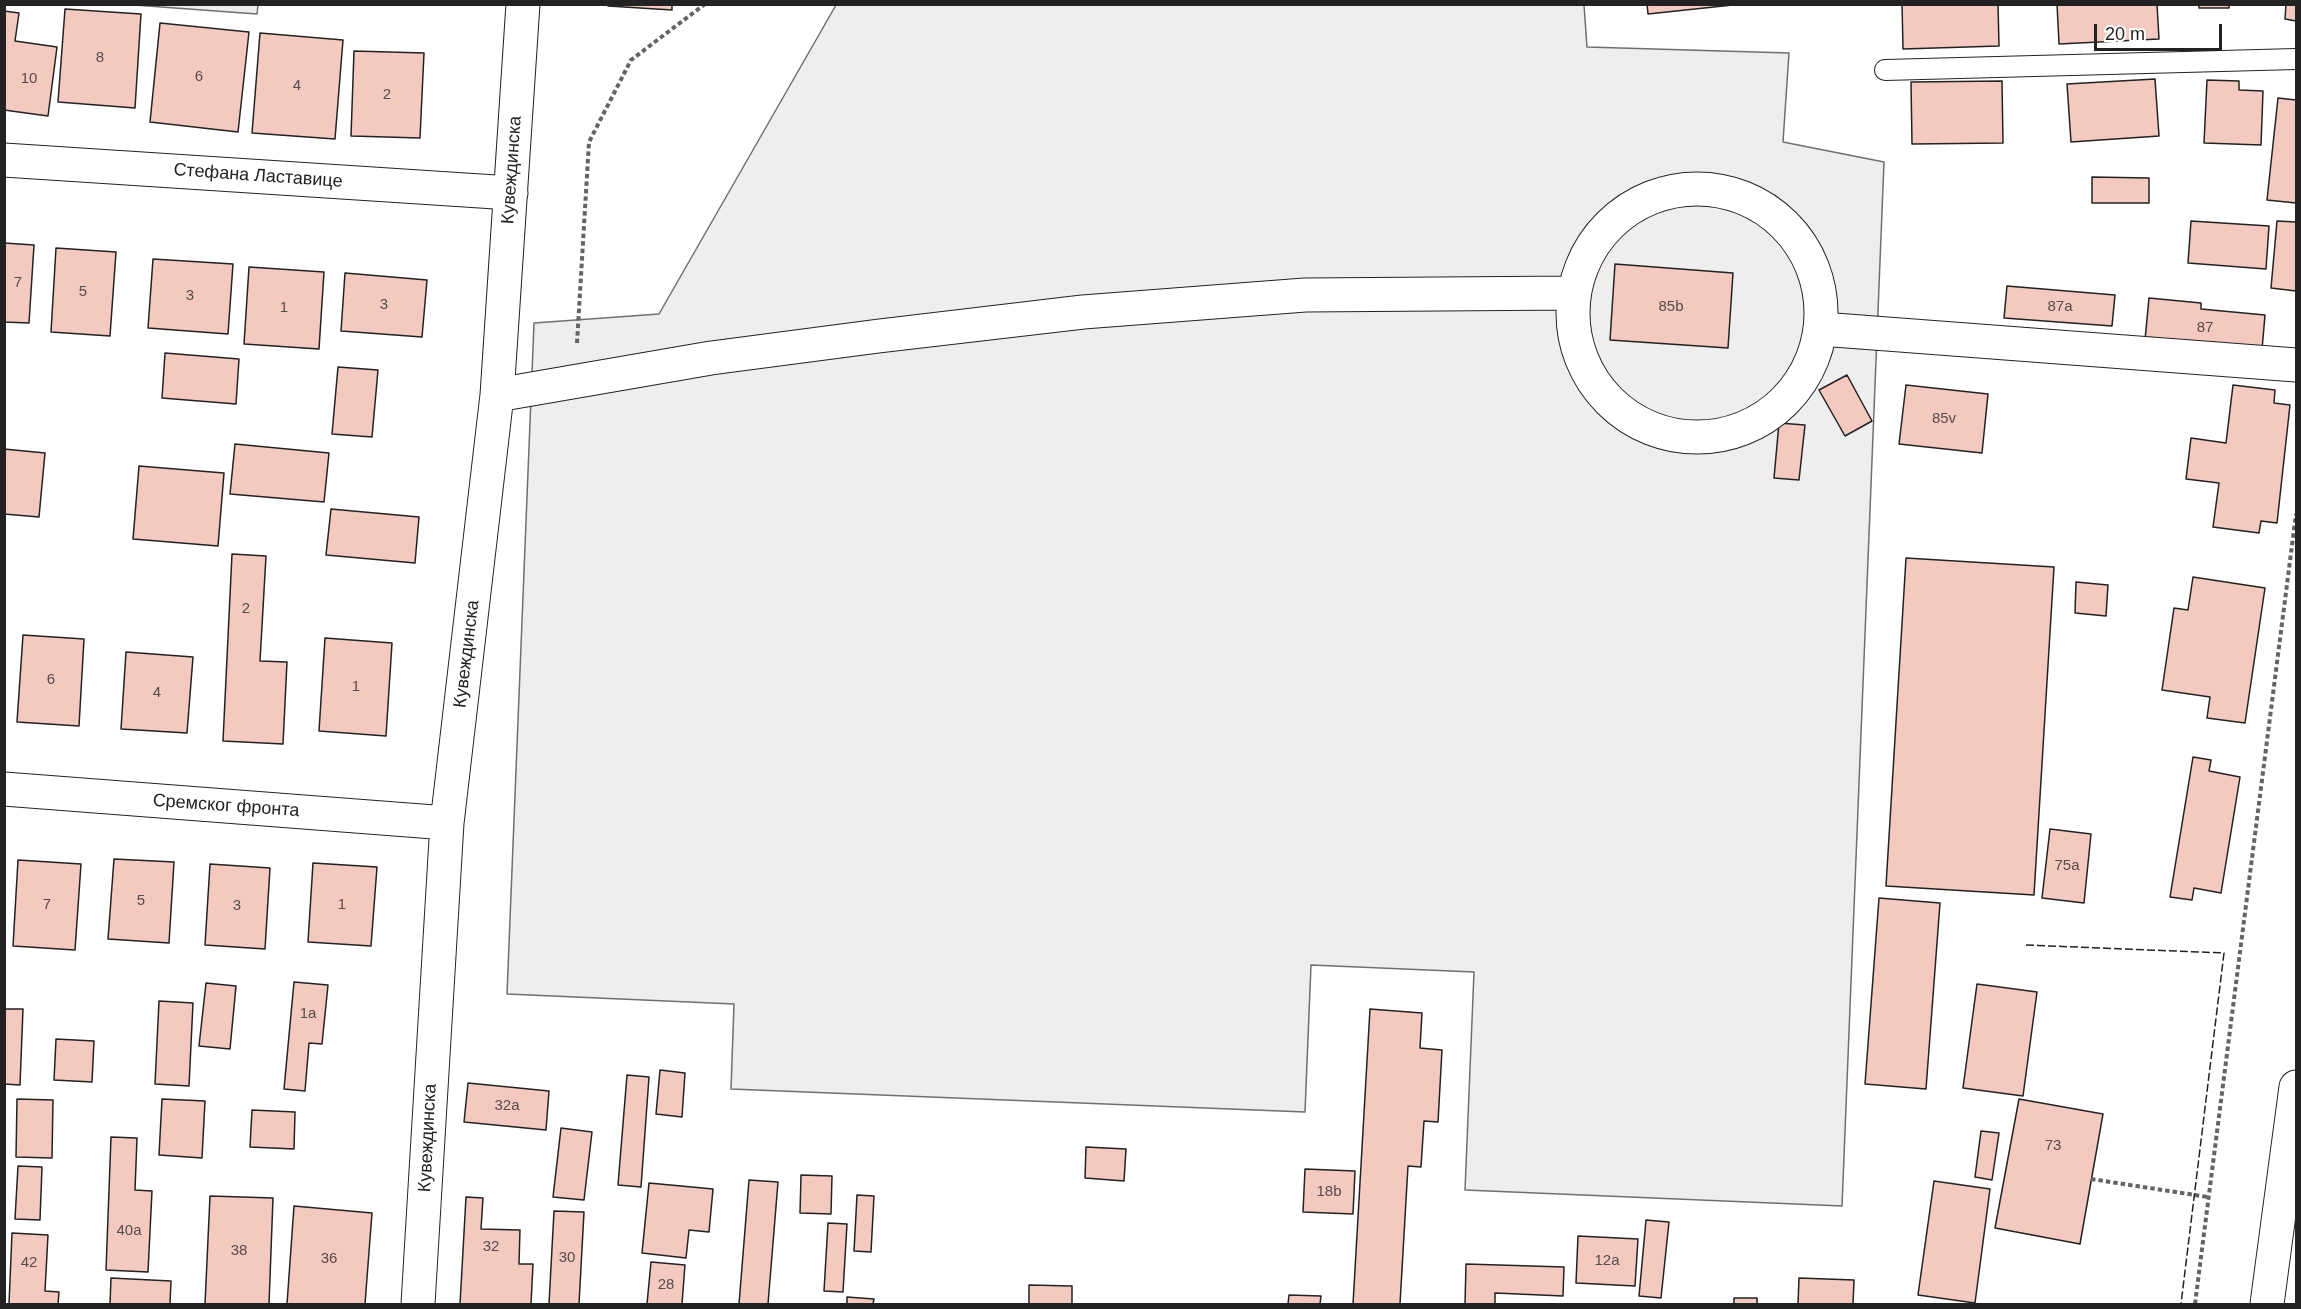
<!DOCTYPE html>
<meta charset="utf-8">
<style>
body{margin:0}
#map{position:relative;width:2301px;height:1309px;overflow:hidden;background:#fff;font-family:Arial,sans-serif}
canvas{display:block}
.frame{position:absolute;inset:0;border:6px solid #222;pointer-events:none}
.scale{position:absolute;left:2094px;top:24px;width:128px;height:27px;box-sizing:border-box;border:3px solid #222;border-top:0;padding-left:8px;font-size:18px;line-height:21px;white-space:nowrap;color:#222;-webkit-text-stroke:4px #fff;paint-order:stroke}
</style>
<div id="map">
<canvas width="2301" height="1309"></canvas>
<div class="frame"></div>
<div class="scale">20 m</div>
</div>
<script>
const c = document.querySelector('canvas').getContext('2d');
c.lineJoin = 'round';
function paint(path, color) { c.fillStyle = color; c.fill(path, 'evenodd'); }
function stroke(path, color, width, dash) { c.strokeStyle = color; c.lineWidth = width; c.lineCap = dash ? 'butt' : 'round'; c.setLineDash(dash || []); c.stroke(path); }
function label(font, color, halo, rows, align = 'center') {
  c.font = font + ' Arial,sans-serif'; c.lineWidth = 4.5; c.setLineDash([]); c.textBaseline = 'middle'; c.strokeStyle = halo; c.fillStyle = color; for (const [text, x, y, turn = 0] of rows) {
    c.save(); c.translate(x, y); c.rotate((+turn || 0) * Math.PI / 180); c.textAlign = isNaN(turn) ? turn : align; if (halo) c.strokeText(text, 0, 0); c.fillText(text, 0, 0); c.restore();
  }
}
const green = new Path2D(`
 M134,5H258L257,14Z
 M836,5H1584L1587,47L1789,53L1783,142L1884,162L1842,1206L1465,1190L1474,972L1311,965L1305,1112L731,1089L734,1004L507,994L534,323L659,314Z`);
const building = new Path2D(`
 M608,4H672V10L608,6Z
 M1647,4H1742L1648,14Z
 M1902,4H1998L1999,46L1903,49Z
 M2057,4H2157L2159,39L2059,44Z
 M2199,4H2229V8H2199Z
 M2286,4H2296V21L2285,19Z
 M65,9L141,14L135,108L58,102Z
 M4,11L19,13L15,41L57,47L48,116L4,110Z
 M160,23L249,32L238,132L150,122Z
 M260,33L343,40L335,139L252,133Z
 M354,51L424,53L420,138L351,136Z
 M2155,79L2159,136L2071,142L2067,84Z
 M2207,80L2239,81V90L2263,91L2261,145L2204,143Z
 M2002,81L2003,143L1912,144L1911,82Z
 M2278,98L2296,100V203L2267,200Z
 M2092,177L2149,178V203H2092Z
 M2191,221L2269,226L2266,269L2188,263Z
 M2277,221L2296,222V291L2271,288Z
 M4,243L34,245L29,323L4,322Z
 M56,248L116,252L110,336L51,332Z
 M153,259L233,264L228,334L148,328Z
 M1615,264L1733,273L1728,348L1610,340Z
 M249,267L324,272L319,349L244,344Z
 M345,273L427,280L422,337L341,331Z
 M2007,286L2115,295L2112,326L2004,318Z
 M2149,298L2201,303V309L2265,315L2262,350L2145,340Z
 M165,353L239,359L236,404L162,398Z
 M338,367L378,370L372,437L332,434Z
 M1847,375L1872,421L1845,436L1819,390Z
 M1906,385L1988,394L1982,453L1899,444Z
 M2233,385L2275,390L2274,403L2290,405L2277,523L2261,521L2259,533L2213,527L2219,483L2186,479L2191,438L2226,443Z
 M1779,423L1805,425L1799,480L1774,478Z
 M235,444L329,453L324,502L230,494Z
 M4,449L45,453L39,517L4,514Z
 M139,466L224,473L218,546L133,539Z
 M331,509L419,517L415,563L326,555Z
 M232,554L266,556L260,661L287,662L283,744L223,741Z
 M1906,558L2054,567L2034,895L1886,886Z
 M2193,577L2265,588L2245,723L2207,718L2210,697L2162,690L2174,608L2188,610Z
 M2076,582L2108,585L2106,616L2075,613Z
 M23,635L84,639L79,726L17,722Z
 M325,638L392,643L386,736L319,731Z
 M126,652L193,657L187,733L121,729Z
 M2193,757L2211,760L2209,771L2240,777L2221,893L2194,888L2192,900L2170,897Z
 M2050,829L2091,834L2084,903L2042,898Z
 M114,859L174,862L169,943L108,939Z
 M18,860L81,864L75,950L13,946Z
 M313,863L377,867L371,946L308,942Z
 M210,864L270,868L265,949L205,945Z
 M1879,898L1940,903L1926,1089L1865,1084Z
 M294,982L328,985L322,1044L309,1043L305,1091L284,1089Z
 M206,983L236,986L230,1049L199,1046Z
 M1977,984L2037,992L2023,1096L1963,1088Z
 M159,1001L193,1003L189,1086L155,1084Z
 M4,1009H23L20,1085L4,1084Z
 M1370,1009L1422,1013L1420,1048L1442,1050L1438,1122L1424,1121L1421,1167L1408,1166L1400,1304H1353Z
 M56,1039L94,1041L92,1082L54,1080Z
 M660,1070L685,1073L682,1117L656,1114Z
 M627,1075L649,1077L641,1187L618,1185Z
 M468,1083L549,1091L546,1130L464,1122Z
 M17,1099L53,1100L52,1158L16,1157Z
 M162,1099L205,1101L202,1158L159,1155Z
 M2019,1099L2103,1114L2080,1244L1995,1228Z
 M252,1110L295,1112L294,1149L250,1147Z
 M561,1128L592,1132L584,1200L553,1197Z
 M1981,1131L1999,1133L1992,1180L1975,1177Z
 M111,1137L137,1138L135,1190L152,1191L148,1272L106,1270Z
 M1086,1147L1126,1149L1124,1181L1085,1178Z
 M18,1166L42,1167L40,1220L15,1219Z
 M1305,1169L1355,1171L1353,1214L1303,1212Z
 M801,1175L832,1176L831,1214L800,1213Z
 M749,1180L778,1182L768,1304H739Z
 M1934,1181L1990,1189L1975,1303L1918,1295Z
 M649,1183L713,1189L709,1232L689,1230L686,1258L642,1253Z
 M857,1195L874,1196L871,1252L854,1251Z
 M210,1196L273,1198L269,1304H205Z
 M466,1197L483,1198L481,1229L520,1230L519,1264H533L531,1304H460Z
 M294,1206L372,1213L365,1304H287Z
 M554,1211L584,1212L579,1304H549Z
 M1646,1220L1669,1222L1661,1298L1639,1296Z
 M828,1223L847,1224L843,1292L824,1291Z
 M12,1233L48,1235L45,1291L59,1292L58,1304H9Z
 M1578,1236L1638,1239L1635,1286L1576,1283Z
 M651,1262L685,1265L682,1304H647Z
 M1466,1264L1564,1267L1563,1296L1495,1293V1304H1465Z
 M111,1278L171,1281L170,1304H110Z
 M1799,1278L1854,1280L1853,1304H1798Z
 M1029,1285L1072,1286V1304H1029Z
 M1289,1295L1321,1296L1320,1304H1288Z
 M847,1297L874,1299L873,1304H847Z
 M1734,1298H1757V1304H1734Z`);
const path = new Path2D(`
 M577,343L589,142L631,60L705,4
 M2091,1179L2208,1197
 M2195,1304L2296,514`);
const lane = new Path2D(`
 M1885,70L2296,59`);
const street = new Path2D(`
 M4,160L511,193
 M1573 313a124 124 0 1 1 248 0a124 124 0 1 1-248 0Z
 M1821,329L2296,365
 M497,395L711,358L879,336L1083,312L1305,295L1573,293
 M4,789L447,823
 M418,1304L447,823L497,395L523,4`);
const secondary = new Path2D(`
 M2267,1304L2296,1087`);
const fence = new Path2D(`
 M2026,945L2224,953L2181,1304`);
const numberNames = [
 ["8",100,58],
 ["6",199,77],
 ["10",29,79],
 ["4",297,86],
 ["2",387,95],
 ["7",18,283],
 ["5",83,292],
 ["3",190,296],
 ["3",384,305],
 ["85b",1671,307],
 ["87a",2060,307],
 ["1",284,308],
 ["87",2205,328],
 ["85v",1944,419],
 ["2",246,609],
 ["6",51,680],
 ["1",356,687],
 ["4",157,693],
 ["75a",2067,866],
 ["5",141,901],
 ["7",47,905],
 ["1",342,905],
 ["3",237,906],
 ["1a",308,1014],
 ["32a",507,1106],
 ["73",2053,1146],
 ["18b",1329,1192],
 ["40a",129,1231],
 ["32",491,1247],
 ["38",239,1251],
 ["30",567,1258],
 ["36",329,1259],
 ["12a",1607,1261],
 ["42",29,1263],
 ["28",666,1285]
];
const streetNames = [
 ["Кувеждинска",512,170,-86],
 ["Стефана Ластавице",258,176,4],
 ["Кувеждинска",467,654,-83],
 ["Сремског фронта",226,806,4],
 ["Кувеждинска",428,1138,-87]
];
paint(green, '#eee');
stroke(green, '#6f6f6f', 1.5);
paint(building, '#f3c9c0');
stroke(building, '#222', 1.5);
stroke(lane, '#222', 22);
stroke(street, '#222', 35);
stroke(secondary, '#222', 35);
stroke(path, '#646464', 4, [4.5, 3]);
stroke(lane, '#fff', 20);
stroke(street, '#fff', 33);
stroke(secondary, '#fff', 33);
stroke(fence, '#222', 1.5, [8, 3]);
label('15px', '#564c4a', null, numberNames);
label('18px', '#222', '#fff', streetNames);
</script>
